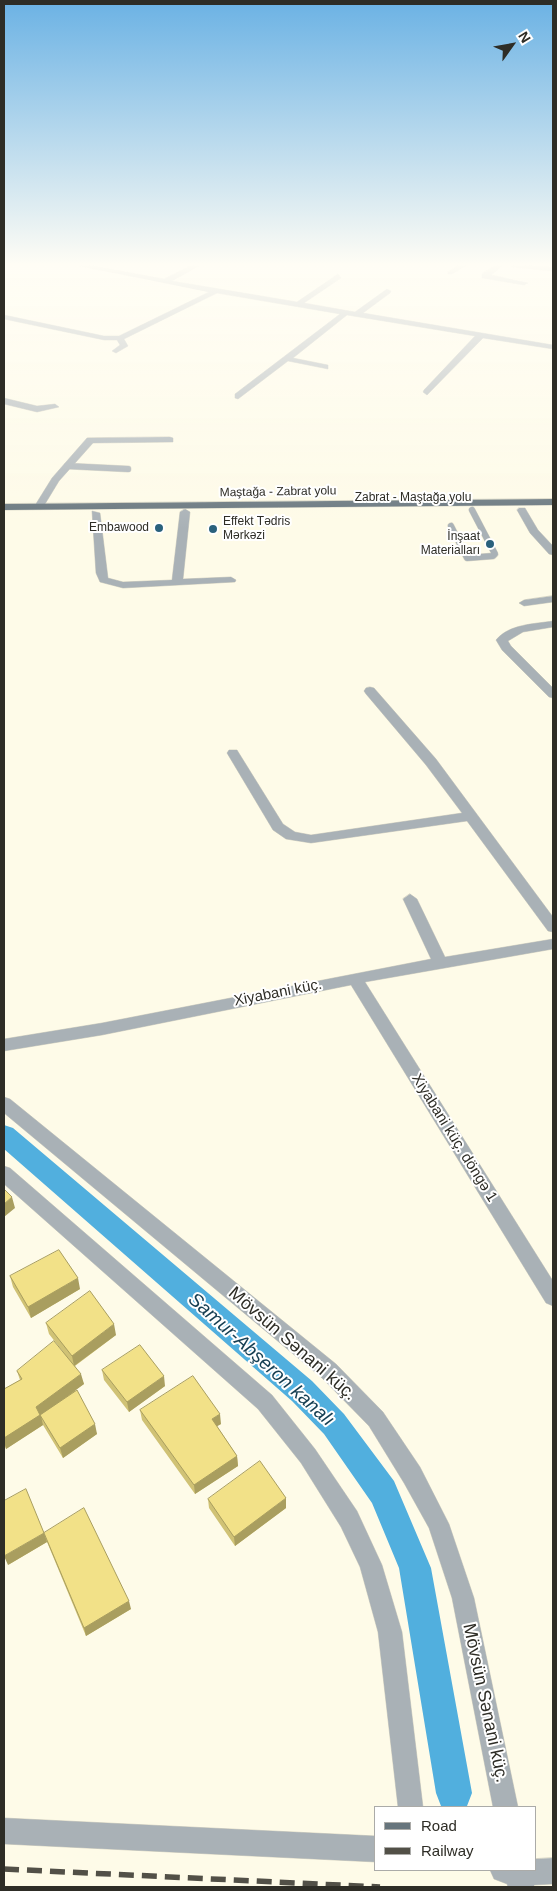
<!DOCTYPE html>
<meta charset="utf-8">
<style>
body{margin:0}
#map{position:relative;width:557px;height:1891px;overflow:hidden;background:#fefbe8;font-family:Helvetica,sans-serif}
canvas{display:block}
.frame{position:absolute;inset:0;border:5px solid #2e2d26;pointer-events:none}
.legend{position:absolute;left:374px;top:1806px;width:162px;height:65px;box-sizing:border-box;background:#fff;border:1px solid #ababa8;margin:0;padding:6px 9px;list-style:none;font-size:15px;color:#2e2d26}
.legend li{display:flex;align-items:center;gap:10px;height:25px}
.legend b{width:25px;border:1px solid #ababa8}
.north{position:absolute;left:487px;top:20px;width:50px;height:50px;-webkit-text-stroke:4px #fff;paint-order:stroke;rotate:58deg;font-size:14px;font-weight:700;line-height:20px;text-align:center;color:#2e2d26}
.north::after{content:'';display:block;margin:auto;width:18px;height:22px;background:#2e2d26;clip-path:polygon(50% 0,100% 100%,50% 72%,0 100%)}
</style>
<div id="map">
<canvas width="557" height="1891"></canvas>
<div class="frame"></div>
<ul class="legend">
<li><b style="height:6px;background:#67757d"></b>Road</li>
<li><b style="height:6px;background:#525047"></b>Railway</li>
</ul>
<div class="north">N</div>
</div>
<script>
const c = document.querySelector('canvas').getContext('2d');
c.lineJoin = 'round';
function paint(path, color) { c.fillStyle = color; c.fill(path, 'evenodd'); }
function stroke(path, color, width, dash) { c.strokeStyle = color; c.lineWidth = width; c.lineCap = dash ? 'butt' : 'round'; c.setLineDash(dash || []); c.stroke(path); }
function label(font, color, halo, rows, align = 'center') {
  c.font = font + ' Helvetica,sans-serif'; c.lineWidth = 4; c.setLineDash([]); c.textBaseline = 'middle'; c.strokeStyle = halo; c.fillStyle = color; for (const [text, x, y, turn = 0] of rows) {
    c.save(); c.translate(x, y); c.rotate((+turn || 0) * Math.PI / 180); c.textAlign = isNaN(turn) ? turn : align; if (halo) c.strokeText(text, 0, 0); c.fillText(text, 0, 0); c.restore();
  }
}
const canal = new Path2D(`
 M4,1125L13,1128L312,1381L344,1414L394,1481L431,1568L472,1793L467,1806H441L436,1793L399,1568L372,1503L324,1434L292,1401L4,1149Z`);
const lane = new Path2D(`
 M67,466L128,469
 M451,526L467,558L493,556L495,554L472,510`);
const street = new Path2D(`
 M76,265H88L164,279L192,265H200L172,281L297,302L338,274L341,278L304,303L355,312L387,289L391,291L390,293L363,313L553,345V349L483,338L427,395L423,392L424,390L475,336L347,315L293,358L328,365V369L288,361L238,399L235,398V394L340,314L217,293L124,339L128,346L116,353L112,351L120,345L117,340H104L4,319V315L104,336H119L209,292Z
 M459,265H467L452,274H448V272Z
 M496,265H503L491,275L528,283L524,285L482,278V274Z
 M510,265L553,267V271L513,267Z
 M4,398L37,406L55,404L59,407L37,412L4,404Z
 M170,437L173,438V442L93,443L59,481L42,509L34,507L52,478L87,438Z
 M519,508H525L538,530L553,546V555L549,554L530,533L517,510Z
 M185,509L190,512L183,579L231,577L236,580L235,582L123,588L100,582L96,573L92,511L100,513L108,578L123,582L172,580L180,512Z
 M553,596V602L524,606L519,603L524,600Z
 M553,621V627L523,632L508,641L511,646L553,688V698L549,697L502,650L496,640C509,624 534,624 553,621Z
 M370,687L374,688L436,759L553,917V932L548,931L467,821L311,843L286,839L273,830L227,753L229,750H237L283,824L295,832L311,835L462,813L426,765L366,694L364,691L366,688Z
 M410,894L417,899L445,957L553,939V949L365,982L553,1281V1306L546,1303L351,985L102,1035L4,1051V1039L102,1023L431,959L403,899Z
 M4,1097L10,1099L336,1364L383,1412L420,1467L449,1524L474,1598L518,1807H493L452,1598L429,1528L404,1483L369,1426L322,1378L4,1113Z
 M4,1166L10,1168L272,1395L315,1449L357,1511L382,1565L402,1632L423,1807H398L378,1632L360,1567L341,1527L301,1463L258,1409L4,1184Z
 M4,1818L376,1836V1862L4,1844Z
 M553,1858V1884L534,1885V1887H508L507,1884L494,1879L490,1870H536V1859Z`);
const primary = new Path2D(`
 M553,499V505L4,510V504Z`);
const rail = new Path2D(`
 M4,1869L380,1887`);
const wall = new Path2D(`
 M10,1276L80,1289L31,1318L13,1287Z
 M46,1323L116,1335L75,1366L84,1384L75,1390L97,1434L63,1458L43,1425L6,1449L4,1443V1389L20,1380L17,1371L64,1353L49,1334Z
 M102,1370L165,1386L129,1412L104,1380Z
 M140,1410L221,1424L217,1426L237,1456L238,1466L195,1494L142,1420Z
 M208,1499L286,1508L235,1546L209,1508Z
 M44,1533L131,1609L86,1636L47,1542L8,1565Z`);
const shadedWall = new Path2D(`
 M12,1197L15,1208L4,1217V1204Z
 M78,1278L80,1289L31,1318L28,1307Z
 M114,1324L116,1335L74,1366L72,1356Z
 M81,1374L84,1384L41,1416L43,1425L6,1449L4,1441V1438L36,1407Z
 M164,1376L165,1386L129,1412L127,1402Z
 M220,1414L221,1424L212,1429V1419Z
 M95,1424L97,1434L63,1458L60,1448Z
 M237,1456L238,1466L195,1494L194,1485Z
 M286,1498V1508L235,1546L234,1537Z
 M44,1533L47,1542L8,1565L4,1556Z
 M129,1601L131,1609L86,1636L84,1628Z`);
const building = new Path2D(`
 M4,1189L12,1197L4,1204Z
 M59,1250L78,1278L28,1307L10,1276Z
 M90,1291L114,1324L72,1356L46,1323Z
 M54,1341L81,1374L36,1407L40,1415L77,1390L95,1424L60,1448L40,1415L4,1438V1389L22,1379L17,1371Z
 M140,1345L164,1376L127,1402L102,1370Z
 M193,1376L220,1414L212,1419L237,1456L194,1485L140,1410Z
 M260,1461L286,1498L234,1537L208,1499Z
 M26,1489L44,1533L4,1556V1501Z
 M84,1508L129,1601L84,1628L44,1533Z`);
const markers = [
 [159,528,5,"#2a617c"],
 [213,529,5,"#2a617c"],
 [490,544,5,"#2a617c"]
];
const farStreetnames = [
 ["Maştağa - Zabrat yolu",278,492,-1],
 ["Zabrat - Maştağa yolu",413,498]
];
const farPoinames = [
 ["Effekt Tədris",223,522,"left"],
 ["Mərkəzi",223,536,"left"],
 ["Embawood",149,528],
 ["İnşaat",480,537],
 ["Materialları",480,551]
];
const streetNames = [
 ["Xiyabani küç.",278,993,-11],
 ["Xiyabani küç. döngə 1",454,1138,58]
];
const nearStreetnames = [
 ["Mövsün Sənani küç.",292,1344,41],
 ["Mövsün Sənani küç.",485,1703,78]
];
const nearWaternames = [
 ["Samur-Abşeron kanalı",261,1360,42]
];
paint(canal, '#51afde');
stroke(lane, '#d9d6c5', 7);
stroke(street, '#d9d6c5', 1);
stroke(primary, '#d9d6c5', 1);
stroke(lane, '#a9b1b6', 6);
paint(street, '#a9b1b6');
paint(primary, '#67757d');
stroke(rail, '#525047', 5.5, [15, 8]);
paint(wall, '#d0c275');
paint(shadedWall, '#a99e5f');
paint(building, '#f2e188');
stroke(building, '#a99e5f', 1);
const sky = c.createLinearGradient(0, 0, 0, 529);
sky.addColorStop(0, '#6bb2e4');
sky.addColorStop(0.5, '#fffdf5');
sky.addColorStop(1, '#fffdf500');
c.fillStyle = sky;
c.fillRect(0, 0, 557, 529);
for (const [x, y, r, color] of markers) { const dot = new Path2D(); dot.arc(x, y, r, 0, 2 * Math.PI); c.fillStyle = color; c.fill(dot); stroke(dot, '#fff', 2); }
label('12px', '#2e2d26', '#fff', farStreetnames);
label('12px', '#2e2d26', '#fff', farPoinames, 'right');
label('15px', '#2e2d26', '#fff', streetNames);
label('18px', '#2e2d26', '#fff', nearStreetnames);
label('italic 19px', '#153e52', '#fff', nearWaternames);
</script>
